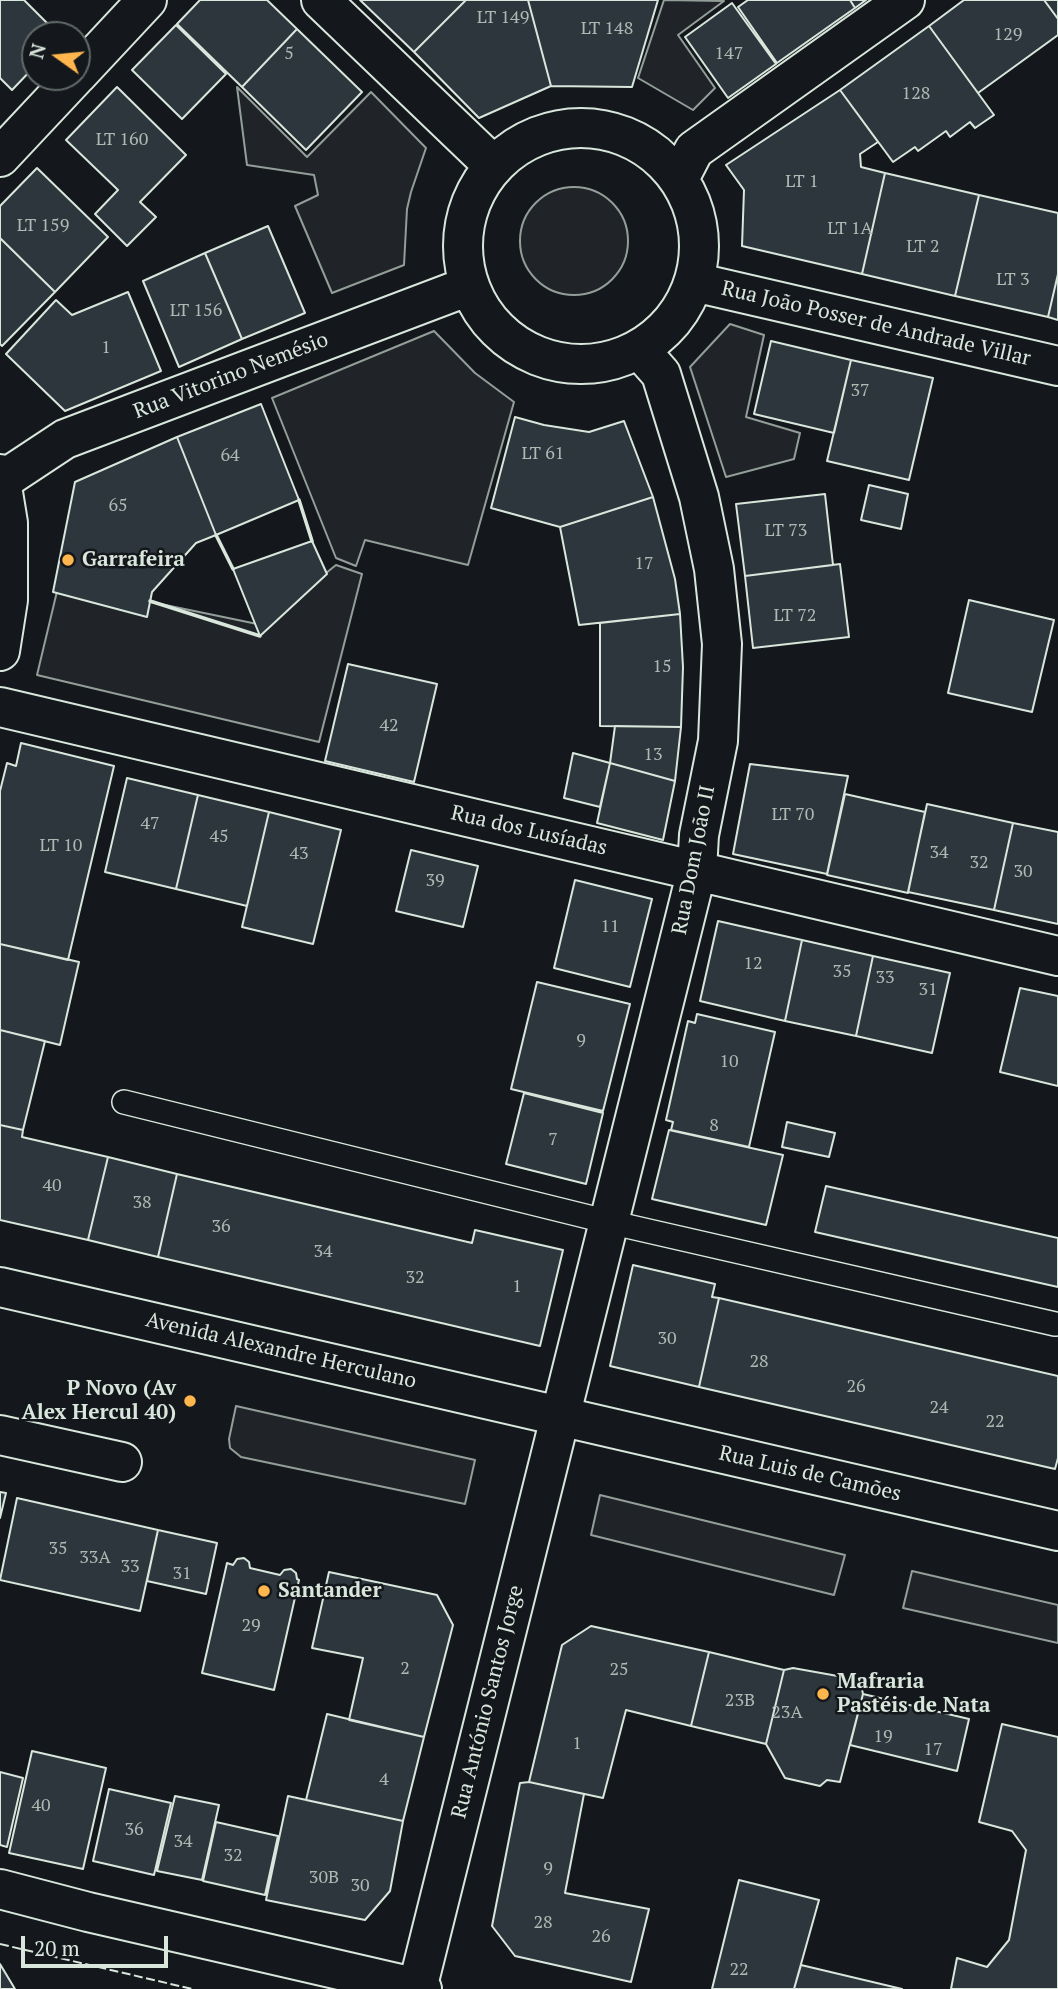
<!DOCTYPE html>
<meta charset="utf-8">
<style>
body{margin:0}
#map{position:relative;width:1058px;height:1989px;overflow:hidden;background:#14181c;font-family:"PT Serif",serif}
canvas{display:block}
.north{position:absolute;left:21px;top:21px;width:70px;height:70px;box-sizing:border-box;background:#14181c;border:2px solid #626a69;border-radius:50%;rotate:285deg;font-size:19px;font-weight:700;line-height:28px;text-align:center;color:#d8e6dc}
.north::after{content:'';display:block;margin:auto;width:24px;height:32px;background:#ffb74d;clip-path:polygon(50% 0,100% 100%,50% 72%,0 100%)}
.scale{position:absolute;left:21px;top:1936px;width:147px;height:32px;box-sizing:border-box;border:4px solid #d8e6dc;border-top:0;padding-left:9px;font-size:21px;line-height:24px;white-space:nowrap;color:#d8e6dc;-webkit-text-stroke:5px #14181c;paint-order:stroke}
</style>
<div id="map">
<canvas width="1058" height="1989"></canvas>
<div class="north">N</div>
<div class="scale">20 m</div>
</div>
<script>
const c = document.querySelector('canvas').getContext('2d');
c.lineJoin = 'round';
function paint(path, color) { c.fillStyle = color; c.fill(path, 'evenodd'); }
function stroke(path, color, width, dash) { c.strokeStyle = color; c.lineWidth = width; c.lineCap = dash ? 'butt' : 'round'; c.setLineDash(dash || []); c.stroke(path); }
function label(font, color, halo, rows, align = 'center') {
  c.font = font + ' "PT Serif",serif'; c.lineWidth = 5; c.setLineDash([]); c.textBaseline = 'middle'; c.strokeStyle = halo; c.fillStyle = color; for (const [text, x, y, turn = 0] of rows) {
    c.save(); c.translate(x, y); c.rotate((+turn || 0) * Math.PI / 180); c.textAlign = isNaN(turn) ? turn : align; if (halo) c.strokeText(text, 0, 0); c.fillText(text, 0, 0); c.restore();
  }
}
const green = new Path2D(`
 M664,0L724,1L678,35L715,88L693,110L638,78Z
 M237,87L307,157L371,92L426,148L411,192L407,209L404,265L332,293L295,206L318,195L314,175L247,165Z
 M520 241a54 54 0 1 1 108 0a54 54 0 1 1-108 0Z
 M730,324L764,335L746,417L800,433L794,459L726,477L690,367Z
 M434,331L475,373L514,402L468,565L365,540L356,566L336,558L272,398Z
 M336,565L362,574L319,742L37,675L59,583L262,625Z
 M236,1406L475,1460L465,1504L241,1457L230,1448L229,1439Z
 M600,1495L845,1555L834,1595L591,1535Z
 M912,1571L1058,1605V1643L903,1608Z`);
const building = new Path2D(`
 M0,0H24L59,35H35V66L12,90L0,78Z
 M200,0H267L297,29L242,87L177,24Z
 M360,0H466L414,52Z
 M466,0H528L551,86L479,118L414,52Z
 M528,0H658L632,87L551,86Z
 M748,0H850L855,8L777,63L738,7Z
 M850,0H866L855,8Z
 M964,0H1044L1058,19V35L978,93L929,26Z
 M1044,0H1058V19Z
 M732,3L776,64L728,98L685,37Z
 M176,25L226,74L182,119L132,70Z
 M929,26L994,115L975,128L970,122L950,137L946,131L918,151L915,147L893,162L840,90Z
 M297,29L362,92L306,150L242,87Z
 M117,87L186,155L140,202L156,217L127,246L95,214L118,190L66,140Z
 M840,90L878,142L860,154L861,167L885,173L862,274L742,246L744,190L726,165Z
 M37,168L108,237L55,292L0,238V206Z
 M885,173L979,195L955,296L862,274Z
 M979,195L1058,213V274L1048,317L955,296Z
 M268,226L305,313L242,339L205,253Z
 M0,238L55,292L2,346L0,344Z
 M205,253L242,339L179,367L143,281Z
 M1058,274V320L1048,317Z
 M128,292L161,371L65,411L6,354L56,300L72,315Z
 M771,341L851,360L834,433L754,414Z
 M851,360L933,378L909,480L827,461Z
 M261,404L299,500L216,535L177,437Z
 M515,417L544,425L589,432L624,421L653,497L560,527L491,508Z
 M177,437L216,535L196,543L152,592L147,617L53,592L75,482Z
 M869,485L908,494L901,529L861,520Z
 M825,494L833,565L745,576L736,504Z
 M653,497L675,579L680,614L579,625L560,527Z
 M312,541L327,574L260,636L233,569Z
 M840,564L849,637L753,648L745,576Z
 M969,600L1054,620L1032,712L948,693Z
 M680,614L683,667L681,727L600,726V623Z
 M348,664L437,684L414,782L325,761Z
 M615,726L681,727L675,781L610,763Z
 M21,743L114,766L68,960L0,944V791L7,763L16,766Z
 M573,753L610,763L600,807L564,798Z
 M610,763L675,781L663,840L597,823Z
 M750,764L848,776L827,874L733,854Z
 M127,778L198,795L176,889L105,872Z
 M845,794L925,812L908,893L827,875Z
 M198,795L269,812L247,906L176,889Z
 M927,804L1013,823L994,910L908,892Z
 M269,812L341,830L313,944L242,927Z
 M1013,823L1058,832V924L994,910Z
 M411,850L478,866L463,927L396,911Z
 M575,880L652,899L630,987L554,968Z
 M718,921L802,940L785,1021L700,1001Z
 M802,940L873,956L856,1036L785,1021Z
 M0,944L79,962L60,1045L0,1030Z
 M873,956L950,973L932,1053L856,1036Z
 M537,982L630,1004L603,1111L511,1089Z
 M1020,988L1058,996V1086L1000,1072Z
 M697,1014L775,1032L749,1147L671,1130L673,1122L666,1120L688,1021L695,1023Z
 M0,1030L45,1041L23,1130L0,1125Z
 M524,1093L603,1113L586,1184L506,1164Z
 M787,1122L835,1133L829,1157L782,1147Z
 M0,1125L23,1130L22,1137L108,1157L88,1240L0,1220Z
 M669,1130L783,1155L766,1225L652,1199Z
 M108,1157L177,1174L158,1257L88,1240Z
 M177,1174L472,1243L475,1230L563,1250L540,1346L158,1257Z
 M826,1186L1058,1238V1287L815,1232Z
 M633,1265L715,1284L712,1297L719,1298L699,1387L610,1366Z
 M719,1298L1058,1376V1458L1055,1469L699,1387Z
 M0,1492L6,1493L0,1518Z
 M17,1498L158,1530L140,1611L0,1580Z
 M158,1530L217,1543L206,1594L147,1581Z
 M244,1558L249,1562L250,1568L280,1575L284,1570L291,1569L296,1573L297,1579L299,1580L274,1690L202,1673L227,1563L233,1565L237,1559Z
 M329,1572L437,1595L453,1625L424,1737L349,1720L363,1658L312,1648Z
 M591,1626L709,1652L691,1726L626,1710L603,1798L529,1782L562,1645Z
 M709,1652L784,1670L766,1744L691,1726Z
 M793,1668L860,1680L863,1694L840,1782L827,1780L820,1786L785,1778L766,1744L784,1670Z
 M863,1694L969,1719L957,1771L850,1745Z
 M327,1714L424,1737L403,1821L306,1800Z
 M1002,1724L1058,1737V1989H951L957,1958L987,1967L1009,1940L1026,1850L1012,1831L979,1822Z
 M32,1751L106,1768L83,1869L9,1853Z
 M0,1772L23,1778L7,1847L0,1845Z
 M529,1782L584,1794L565,1893L649,1909L631,1982L515,1956L492,1926L520,1783Z
 M109,1789L171,1803L154,1875L93,1861Z
 M175,1796L219,1805L202,1880L157,1871Z
 M288,1796L403,1821L390,1891L365,1920L266,1900Z
 M216,1822L278,1836L265,1895L203,1881Z
 M739,1880L819,1900L794,1989H712Z
 M0,1964L15,1989H0Z
 M801,1965L902,1989H794Z`);
const lane = new Path2D(`
 M124,1102L609,1222L1055,1324`);
const street = new Path2D(`
 M321,0L493,165
 M77,75L147,0
 M463 246a118 118 0 1 1 236 0a118 118 0 1 1-236 0Z
 M0,157L75,77
 M679,179L694,150L905,0
 M694,282L1058,366
 M0,474L8,523V600L0,651
 M0,482L65,439L469,286
 M0,707L1058,956
 M0,1435L122,1462
 M0,1889L88,1912L422,1989
 M417,1989L697,870L699,835L718,741L722,644L714,569L699,497L661,374L639,349`);
const primary = new Path2D(`
 M0,1287L1058,1531`);
const fence = new Path2D(`
 M0,1944L192,1989`);
const wall = new Path2D(`
 M299,500L312,541
 M216,535L233,569
 M150,601L260,636`);
const markers = [
 [68,560,7,"#ffb74d"],
 [190,1401,7,"#ffb74d"],
 [264,1591,7,"#ffb74d"],
 [823,1694,7,"#ffb74d"]
];
const numberNames = [
 ["LT 149",503,18],
 ["LT 148",607,29],
 ["129",1008,35],
 ["5",289,54],
 ["147",729,54],
 ["128",916,94],
 ["LT 160",122,140],
 ["LT 1",802,182],
 ["LT 159",43,226],
 ["LT 1A",850,229],
 ["LT 2",923,247],
 ["LT 3",1013,280],
 ["LT 156",196,311],
 ["1",106,348],
 ["37",860,391],
 ["LT 61",543,454],
 ["64",230,456],
 ["65",118,506],
 ["LT 73",786,531],
 ["17",644,564],
 ["LT 72",795,616],
 ["15",662,667],
 ["42",389,726],
 ["13",653,755],
 ["LT 70",793,815],
 ["47",150,824],
 ["45",219,837],
 ["LT 10",61,846],
 ["34",939,853],
 ["43",299,854],
 ["32",979,863],
 ["30",1023,872],
 ["39",435,881],
 ["11",610,927],
 ["12",753,964],
 ["35",842,972],
 ["33",885,978],
 ["31",928,990],
 ["9",581,1041],
 ["10",729,1062],
 ["8",714,1126],
 ["7",553,1140],
 ["40",52,1186],
 ["38",142,1203],
 ["36",221,1227],
 ["34",323,1252],
 ["32",415,1278],
 ["1",517,1287],
 ["30",667,1339],
 ["28",759,1362],
 ["26",856,1387],
 ["24",939,1408],
 ["22",995,1422],
 ["35",58,1549],
 ["33A",95,1558],
 ["33",130,1567],
 ["31",182,1574],
 ["29",251,1626],
 ["2",405,1669],
 ["25",619,1670],
 ["23B",740,1701],
 ["23A",787,1713],
 ["19",883,1737],
 ["1",577,1744],
 ["17",933,1750],
 ["4",384,1780],
 ["40",41,1806],
 ["36",134,1830],
 ["34",183,1842],
 ["32",233,1856],
 ["9",548,1869],
 ["30B",324,1878],
 ["30",360,1886],
 ["28",543,1923],
 ["26",601,1937],
 ["22",739,1970]
];
const streetNames = [
 ["Rua João Posser de Andrade Villar",876,324,13],
 ["Rua Vitorino Nemésio",231,376,-21],
 ["Rua dos Lusíadas",529,831,13],
 ["Rua Dom João II",694,860,-79],
 ["Avenida Alexandre Herculano",281,1351,13],
 ["Rua Luis de Camões",810,1474,13],
 ["Rua António Santos Jorge",488,1702,-76]
];
const poiNames = [
 ["Garrafeira",82,560],
 ["P Novo (Av",176,1389,"right"],
 ["Alex Hercul 40)",176,1413,"right"],
 ["Santander",278,1591],
 ["Mafraria",837,1682],
 ["Pastéis de Nata",837,1706]
];
paint(green, '#202428');
stroke(green, '#939e99', 2);
paint(building, '#2c363c');
stroke(building, '#d8e6dc', 2);
stroke(lane, '#d8e6dc', 26);
stroke(street, '#d8e6dc', 42);
stroke(primary, '#d8e6dc', 42);
stroke(lane, '#14181c', 23);
stroke(street, '#14181c', 38);
stroke(primary, '#14181c', 38);
stroke(fence, '#d8e6dc', 2, [9, 3.5]);
stroke(wall, '#d8e6dc', 3.5);
for (const [x, y, r, color] of markers) { const dot = new Path2D(); dot.arc(x, y, r, 0, 2 * Math.PI); c.fillStyle = color; c.fill(dot); stroke(dot, '#14181c', 2.5); }
label('18px', '#adbab4', null, numberNames);
label('21px', '#d8e6dc', '#14181c', streetNames);
label('bold 21px', '#d8e6dc', '#14181c', poiNames, 'left');
</script>
